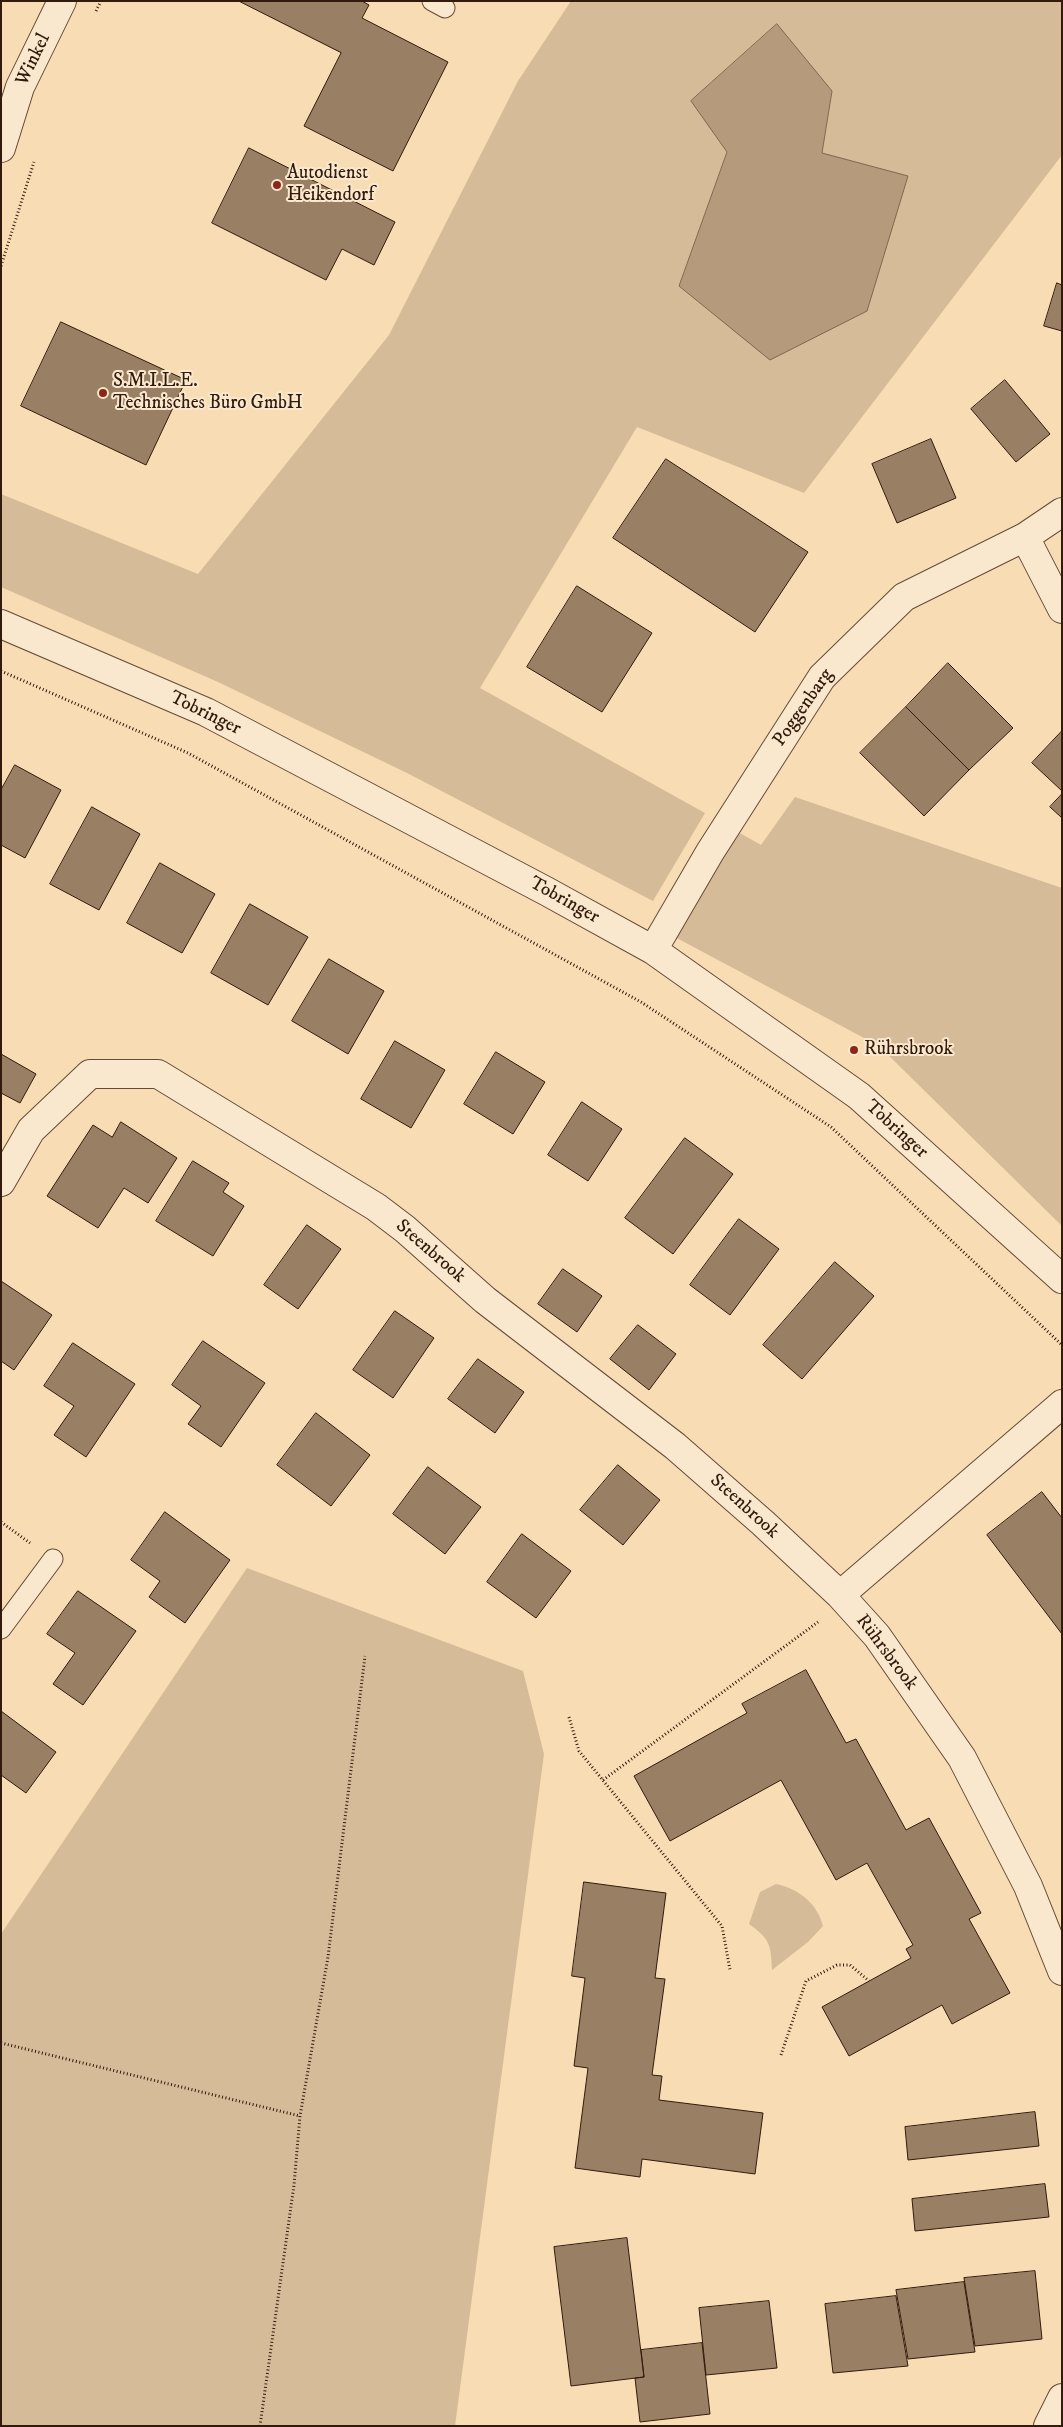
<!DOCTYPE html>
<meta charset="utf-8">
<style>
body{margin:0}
#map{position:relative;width:1063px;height:2427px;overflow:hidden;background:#f8dcb4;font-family:"IM FELL DW Pica",serif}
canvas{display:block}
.frame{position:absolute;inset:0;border:2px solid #321b0d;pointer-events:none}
</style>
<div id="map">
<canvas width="1063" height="2427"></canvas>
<div class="frame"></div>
</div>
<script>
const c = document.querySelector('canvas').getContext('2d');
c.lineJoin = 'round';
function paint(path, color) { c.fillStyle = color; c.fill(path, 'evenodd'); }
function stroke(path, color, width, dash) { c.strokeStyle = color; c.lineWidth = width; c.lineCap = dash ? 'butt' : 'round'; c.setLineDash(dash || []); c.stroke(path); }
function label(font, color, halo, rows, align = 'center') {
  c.font = font + ' "IM FELL DW Pica",serif'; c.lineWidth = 4; c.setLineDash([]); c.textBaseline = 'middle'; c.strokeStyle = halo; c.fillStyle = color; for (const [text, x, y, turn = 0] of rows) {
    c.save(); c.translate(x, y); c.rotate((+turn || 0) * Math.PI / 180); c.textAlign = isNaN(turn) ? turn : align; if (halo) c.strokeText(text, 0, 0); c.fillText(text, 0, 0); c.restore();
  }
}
const green = new Path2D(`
 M571,1H1062V155L804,493L637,427L480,688L705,813L653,901L407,773L218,682L1,587V494L198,574L389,335L518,81ZM832,91L822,153L679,286L727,152Z
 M795,797L1062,888V1226L879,1046L673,936L738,832L761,845Z
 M247,1568L523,1671L544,1754L455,2426H1V1934Z
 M776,1884C799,1889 817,1903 823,1926L808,1942L772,1970C771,1945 770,1939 749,1924L760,1892Z`);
const water = new Path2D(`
 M777,24L832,91L822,153L908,176L867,311L770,360L679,286L727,152L691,101Z`);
const building = new Path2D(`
 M239,1H362L369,5L362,18L448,62L393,171L304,126L341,53Z
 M249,148L395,222L374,265L342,249L326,280L212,223Z
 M1057,283L1062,285V331L1044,326Z
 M61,322L186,380L146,465L21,406Z
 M1005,380L1050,434L1016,462L971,409Z
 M931,439L956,498L897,523L872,464Z
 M666,459L808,552L755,632L613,538Z
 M577,586L652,633L602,712L527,667Z
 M948,663L1013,728L969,770L906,707Z
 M906,707L969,770L924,816L860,753Z
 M1062,731V791L1032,763Z
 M15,765L61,790L25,858L1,845V790Z
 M1062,794V818L1050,807Z
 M92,807L140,834L99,910L50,884Z
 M160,863L215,894L182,953L127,923Z
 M250,904L308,937L268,1005L211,973Z
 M329,959L384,991L348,1054L292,1021Z
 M395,1041L445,1070L411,1128L361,1099Z
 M496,1052L545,1082L513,1134L464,1104Z
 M1,1054L36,1074L20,1103L1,1093Z
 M582,1102L622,1129L588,1181L548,1155Z
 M121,1122L177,1158L148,1203L124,1188L98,1228L47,1196L93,1125L112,1137Z
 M685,1138L733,1174L673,1254L625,1218Z
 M193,1161L229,1183L223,1192L244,1206L213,1256L156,1221Z
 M739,1219L779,1249L730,1315L690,1285Z
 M307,1225L341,1249L298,1309L264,1285Z
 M835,1262L874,1296L802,1379L763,1345Z
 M563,1269L602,1296L577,1332L538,1304Z
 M1,1281L52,1315L14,1370L1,1361Z
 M395,1311L434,1338L393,1398L353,1370Z
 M638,1325L676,1354L649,1390L610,1359Z
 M203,1341L265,1383L221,1447L188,1424L201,1406L172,1385Z
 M73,1343L135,1384L86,1457L54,1435L74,1406L44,1386Z
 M478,1359L524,1392L495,1433L448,1399Z
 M316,1413L370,1455L331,1506L277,1465Z
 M618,1465L660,1500L623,1545L580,1510Z
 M428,1467L481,1507L445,1554L393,1514Z
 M1042,1492L1062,1518V1634L987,1535Z
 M165,1512L230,1560L185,1623L149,1597L160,1581L131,1560Z
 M522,1534L571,1571L536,1618L487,1582Z
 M78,1591L136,1631L83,1705L53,1684L75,1653L47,1634Z
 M806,1670L846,1743L856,1739L906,1830L929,1818L981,1913L969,1919L1010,1993L952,2024L942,2005L849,2056L822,2007L911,1958L906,1949L913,1945L867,1863L836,1880L781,1780L670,1841L634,1776L747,1713L742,1704Z
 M1,1711L56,1752L26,1793L1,1775Z
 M584,1882L666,1893L655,1978L665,1979L652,2075L662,2076L659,2100L763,2113L755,2174L642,2159L640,2177L575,2168L588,2068L574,2066L585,1978L572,1976Z
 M1035,2112L1039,2146L908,2160L905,2127Z
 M1045,2184L1049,2217L915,2231L912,2199Z
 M627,2238L644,2377L571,2386L554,2247Z
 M1035,2271L1042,2339L975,2346L964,2278Z
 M964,2282L975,2352L908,2359L896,2290Z
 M896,2296L908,2366L833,2373L825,2304Z
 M769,2301L777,2368L706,2375L699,2308Z
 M702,2343L710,2414L640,2422L635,2378L644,2377L641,2350Z`);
const path = new Path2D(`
 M96,11L101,1
 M1,266L34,162
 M1,671L188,753L641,1002L831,1127L1062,1345
 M1,1522L30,1543
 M569,1717L579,1751L722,1926L730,1970
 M603,1780L818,1622
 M1,2043L300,2116
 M781,2055L806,1981L837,1965H850L869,1981
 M260,2426L294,2185L300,2116L328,1957L365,1656`);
const lane = new Path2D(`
 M432,1L445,8
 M1,1629L53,1559`);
const street = new Path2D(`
 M1,148L20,87L62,1
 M1025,537L1062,609
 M1,624L206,712L546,891L653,950L859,1096L1062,1279
 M653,950L710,852L822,677L904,597L1025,537L1062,512
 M1,1182L31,1130L90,1074H158L376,1207L405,1229L485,1300L675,1446L763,1523L840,1595
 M1062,1404L840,1595L877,1636L962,1758L1028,1886L1062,1971
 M1048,2426L1062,2398`);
const markers = [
 [277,185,5,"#8f2418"],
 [103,393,5,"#8f2418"],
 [854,1050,5,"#8f2418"]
];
const streetNames = [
 ["Winkel",34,60,-64],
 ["Poggenbarg",804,708,-55],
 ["Tobringer",205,714,26],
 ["Tobringer",564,901,29],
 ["Tobringer",896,1130,42],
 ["Steenbrook",430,1252,41],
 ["Steenbrook",744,1507,42],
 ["Rührsbrook",886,1653,53]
];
const poiNames = [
 ["Autodienst",287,174],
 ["Heikendorf",287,196],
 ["S.M.I.L.E.",113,382],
 ["Technisches Büro GmbH",113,404],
 ["Rührsbrook",864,1050]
];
paint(green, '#d6bb98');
paint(water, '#b59a7b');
stroke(water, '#81674f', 1);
paint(building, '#997f64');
stroke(building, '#321b0d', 1);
stroke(lane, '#644b37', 21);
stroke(street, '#644b37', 30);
stroke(path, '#321b0d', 3, [1, 2.5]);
stroke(lane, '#fae8ce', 19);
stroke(street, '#fae8ce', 28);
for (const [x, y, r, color] of markers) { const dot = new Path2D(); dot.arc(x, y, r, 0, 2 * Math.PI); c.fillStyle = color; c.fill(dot); stroke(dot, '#fae8ce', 2); }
label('19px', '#321b0d', '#fae8ce', streetNames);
label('19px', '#321b0d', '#fae8ce', poiNames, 'left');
</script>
